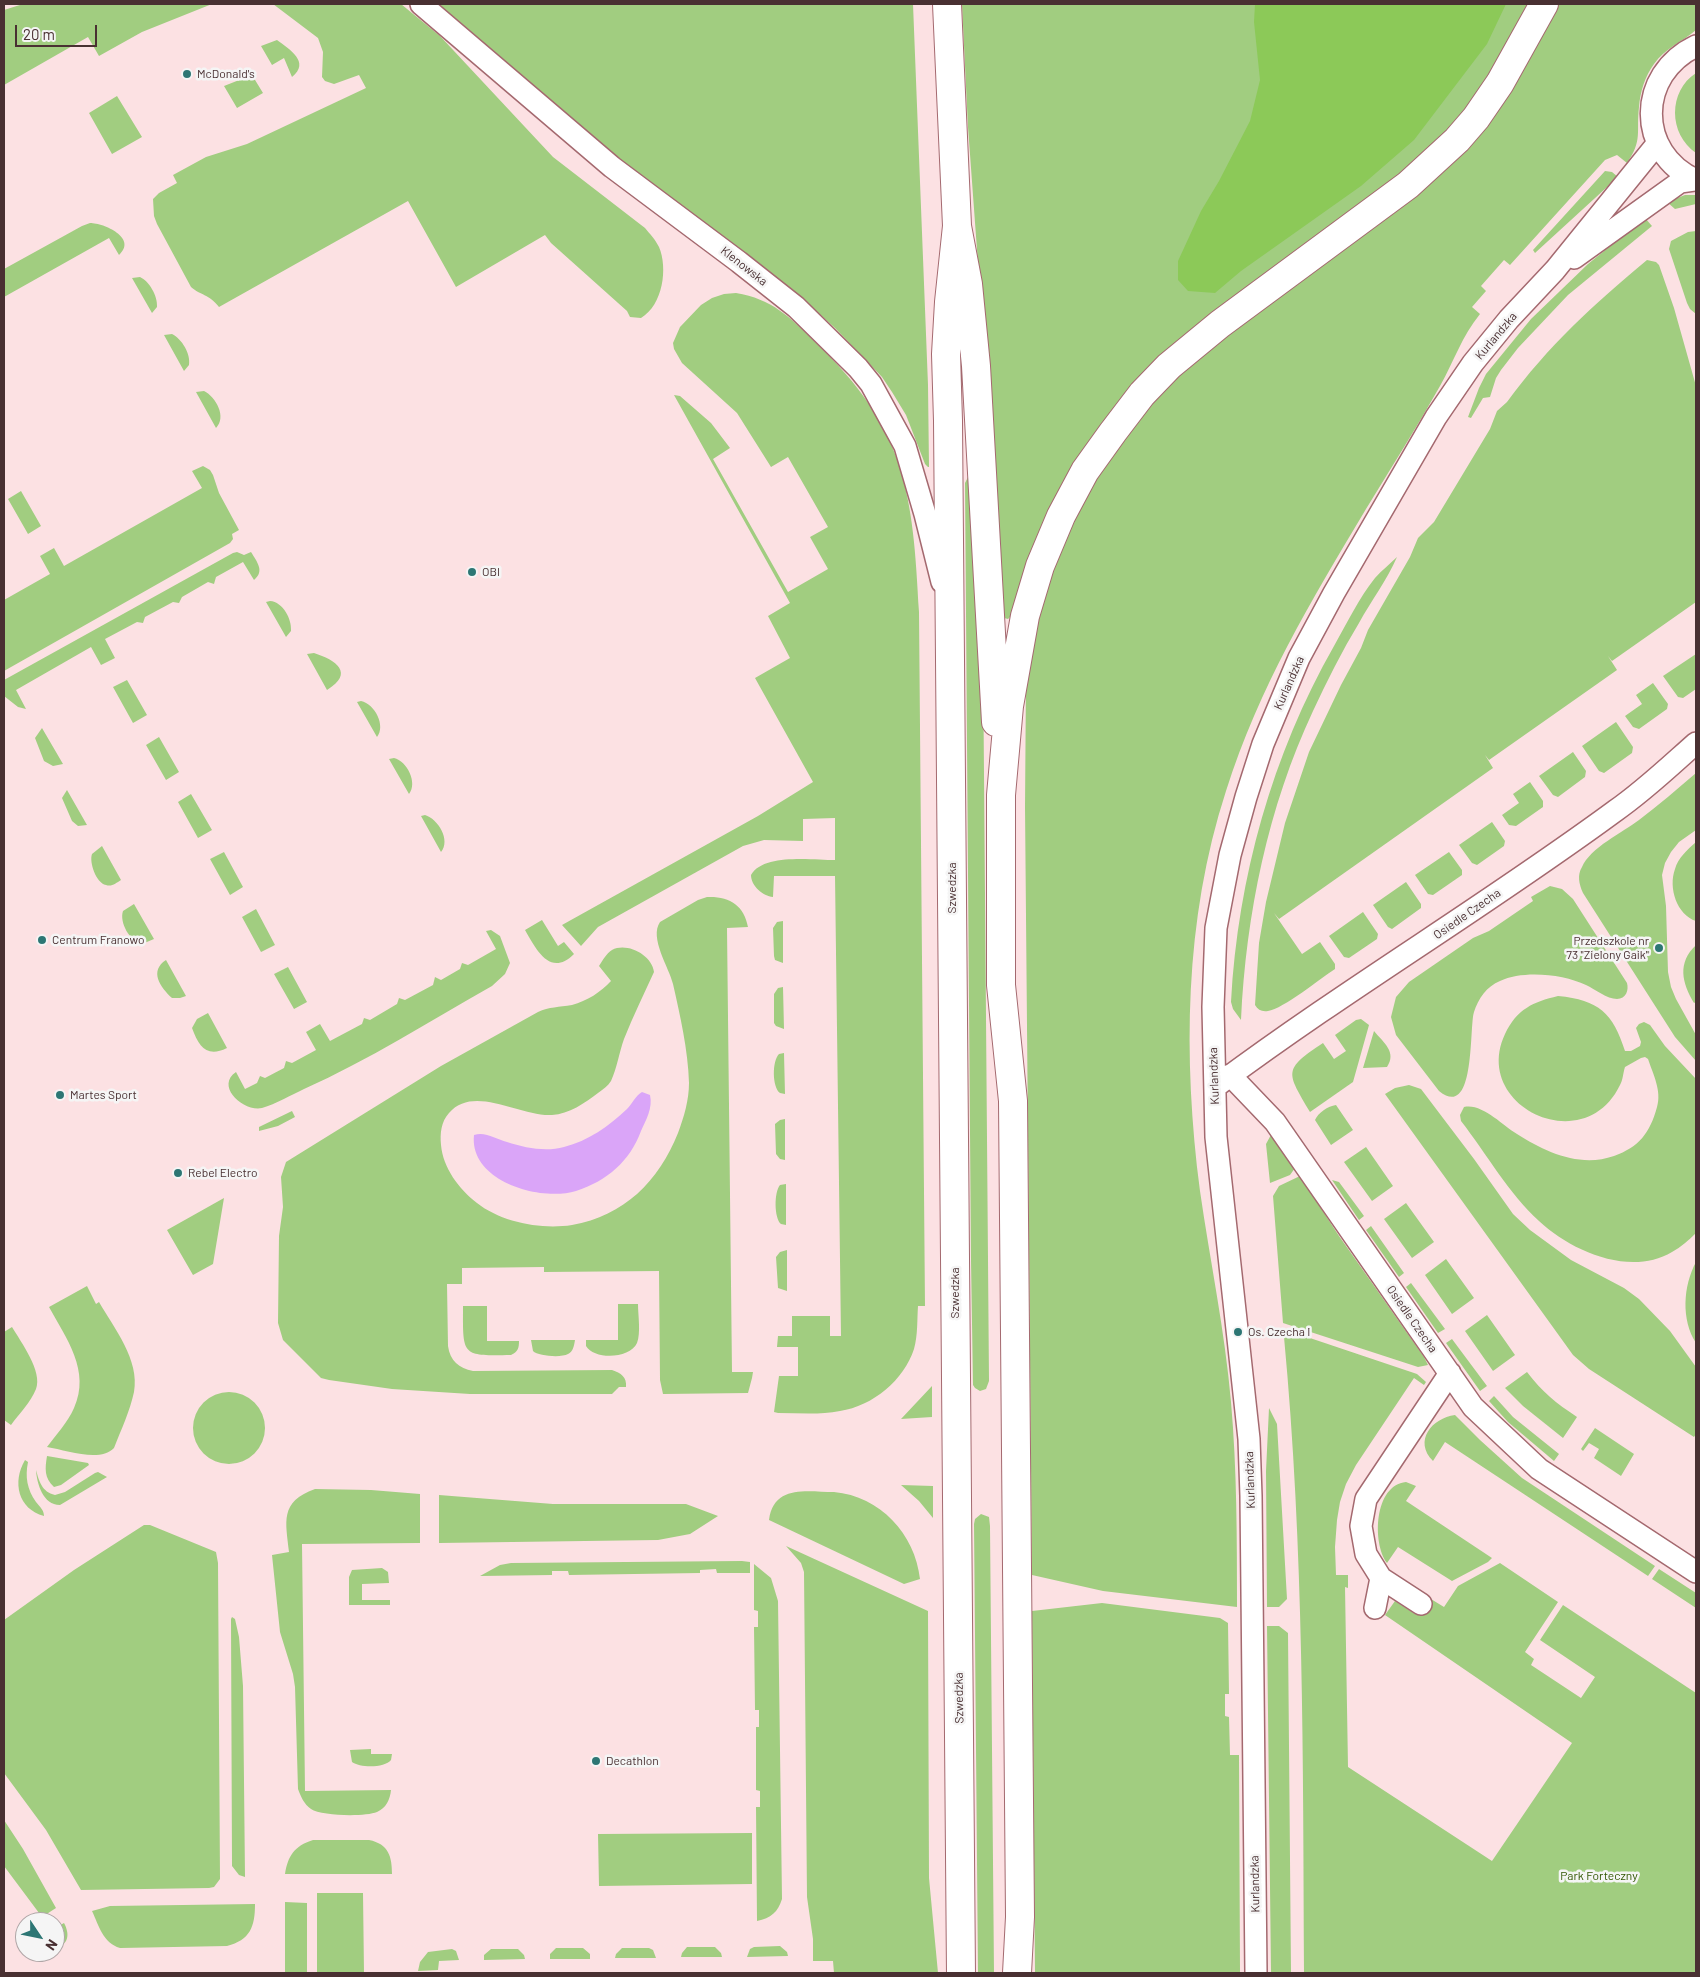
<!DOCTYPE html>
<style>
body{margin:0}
#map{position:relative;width:1700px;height:1977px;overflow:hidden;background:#fce1e3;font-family:Barlow,sans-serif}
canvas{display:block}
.frame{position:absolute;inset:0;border:5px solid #493032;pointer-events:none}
.north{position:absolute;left:15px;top:1912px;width:50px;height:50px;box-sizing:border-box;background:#f5f5f5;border:1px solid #b0a6a7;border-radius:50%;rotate:124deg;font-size:14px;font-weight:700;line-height:20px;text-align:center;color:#493032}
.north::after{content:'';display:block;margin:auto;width:18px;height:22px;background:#2d7674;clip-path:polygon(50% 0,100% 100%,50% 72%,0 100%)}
.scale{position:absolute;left:15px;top:25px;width:82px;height:22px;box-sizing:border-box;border:2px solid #493032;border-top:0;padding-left:6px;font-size:15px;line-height:18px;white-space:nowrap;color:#493032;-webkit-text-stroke:4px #f5f5f5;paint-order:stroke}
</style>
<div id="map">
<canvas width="1700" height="1977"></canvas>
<div class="frame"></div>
<div class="north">N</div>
<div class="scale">20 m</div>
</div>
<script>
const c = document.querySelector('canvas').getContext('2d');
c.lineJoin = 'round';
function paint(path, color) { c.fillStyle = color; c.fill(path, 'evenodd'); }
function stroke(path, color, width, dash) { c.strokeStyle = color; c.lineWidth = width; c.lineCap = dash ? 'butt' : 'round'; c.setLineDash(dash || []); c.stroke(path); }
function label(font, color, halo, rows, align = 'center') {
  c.font = font + ' Barlow,sans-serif'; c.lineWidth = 5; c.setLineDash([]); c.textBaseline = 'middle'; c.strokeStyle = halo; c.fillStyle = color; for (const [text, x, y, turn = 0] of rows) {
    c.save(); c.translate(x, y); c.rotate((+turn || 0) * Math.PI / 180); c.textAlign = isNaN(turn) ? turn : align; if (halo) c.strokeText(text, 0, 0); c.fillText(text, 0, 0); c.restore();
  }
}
const green = new Path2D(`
 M23,4H212L142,32L99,56L88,37L4,85V10Z
 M273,4H401L440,36L553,157L645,228C650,234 655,239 659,247C668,268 663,305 641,318L630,317L627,311L551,243L545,235L456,287L408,201L219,307C208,293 201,296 191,287L157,224L154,216L153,199L159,193L177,183L173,175L206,157L247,144L366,88L359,75L334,84L325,81L322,77L323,52L318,38Z
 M437,4H913L928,385L929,467H928L925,464L906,415L892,392L882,377L835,328L804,300L614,155Z
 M962,4H1532L1517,33L1458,121L1413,165L1307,247L1059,492C1039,532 1024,573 1011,616L1008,619L1004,618L968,127Z
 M1559,4H1696V30C1682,42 1665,48 1654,64C1645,76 1640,92 1639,107C1636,132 1643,140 1627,163L1617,155L1605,160L1510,265L1504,260L1481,286L1486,291L1472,307L1480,314C1462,336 1454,361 1440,386C1417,427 1391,468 1366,509C1311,601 1259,687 1226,791C1184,920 1183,1058 1200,1191C1210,1261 1225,1331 1231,1402C1237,1470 1237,1539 1237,1607L1103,1591L1032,1575L1025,807L1026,678L1047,576L1094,479L1151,400L1174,378L1509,94L1526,65Z
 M277,40C289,49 311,62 292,77L284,58L272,65L261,46Z
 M1696,73V153C1668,134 1668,91 1696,73Z
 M252,75L263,93L237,108L224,86Z
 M117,96L142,137L112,154L89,113Z
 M1605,171L1612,172L1618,177L1535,253L1533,250Z
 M1685,195H1696V204L1675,209L1667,202Z
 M1645,218L1652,226L1568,295L1518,348L1501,370L1496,378L1490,397L1483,398L1471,418L1468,417L1479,388L1486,374L1531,319L1588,264Z
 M90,223C104,223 138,238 119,255L109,238L4,297V269L82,226Z
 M1696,231V314L1690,309L1687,303L1669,249L1671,241L1688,232Z
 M1647,260L1656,262L1659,265L1674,308L1696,386V602L1612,661L1608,656L1617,670L1489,760L1485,755L1493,768L1279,919L1274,913L1302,954L1320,942L1335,964V969C1321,978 1283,1009 1268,1011C1262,1012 1258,1010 1255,1005L1259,943L1266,902L1285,823L1309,752L1341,685L1361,648L1368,630L1410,557L1418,538L1434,522L1490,429L1497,411L1507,402C1548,346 1594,304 1647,260Z
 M140,277C149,281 158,296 157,307L152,313L132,278Z
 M736,293C772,299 790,317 815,342C906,428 913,493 919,612L925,1306H918C917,1320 918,1335 914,1349C904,1380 873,1406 840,1411C820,1415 799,1413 778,1413L774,1412L779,1376H798V1347H777L778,1336H792V1316H830V1336H841L835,876H774L773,897C763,896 751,886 751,875C763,853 813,860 835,860V818L803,819V841L764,840L743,846L598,927L581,946L562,925L758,816L813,782L755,678L790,658L768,616L790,603L674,395L680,396L711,423L730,448L713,459L788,592L828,569L810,537L828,527L788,457L771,467L737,413L682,363L674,349L673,343L680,327L701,305L712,298L724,294Z
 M172,334C182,339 191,354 189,365L184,371L164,335Z
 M204,391C216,397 227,417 216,428L196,392Z
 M203,466L210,470L213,475L219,493L239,530L232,534L233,539L230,543L4,671V600L50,574L40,556L54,548L64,566L202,488L192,471Z
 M968,477L971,479L983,653L989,1381L986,1389L980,1391L975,1388L973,1385L971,1261L965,483Z
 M21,491L41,526L28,534L8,499Z
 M237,552L244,555L251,552C257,562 265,571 254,580L243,562L216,577L214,584L208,582L182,597L179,603L173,602L145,617L143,623L137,622L105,639L115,658L101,665L91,647L16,690L26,709L18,707L4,696V680L233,553Z
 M1397,557C1387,580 1371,601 1359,623C1342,651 1327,681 1313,711C1268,807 1246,914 1241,1020L1233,1009L1231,1002C1238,877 1272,755 1334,646C1347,623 1359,598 1375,578C1382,570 1390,564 1397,557Z
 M270,601C283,602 292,619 291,631L286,637L266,602Z
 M314,653C336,660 355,673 327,690L307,654Z
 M1696,654V689L1683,698L1678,697L1663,676Z
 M127,680L147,715L133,723L113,687Z
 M1653,683L1668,704L1667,709L1639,729L1633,727L1625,716L1642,704L1636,695Z
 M361,701C375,704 386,726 377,737L357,702Z
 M1616,722L1633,747L1632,753L1604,773L1599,771L1582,746Z
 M42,728L63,764L53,766L44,761L35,738Z
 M159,737L179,772L166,780L146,745Z
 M1573,752L1586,771L1585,777L1558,797L1553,795L1539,776Z
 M394,758C407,761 418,783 409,794L389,759Z
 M1696,773V830L1679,842L1671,852L1665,863L1662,875L1666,906L1668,972L1671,987L1676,999L1696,1035V1061L1675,1037L1583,893C1579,884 1577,875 1582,867C1590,848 1623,832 1639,820C1659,805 1677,789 1696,773Z
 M1530,782L1543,801V807L1516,826L1509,825L1502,815L1519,803L1513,794Z
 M67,790L87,825L78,826L72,821L62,798Z
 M191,794L212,830L198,838L178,802Z
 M425,815C438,819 451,840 441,852L421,816Z
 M1492,822L1505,841L1504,846L1477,865L1472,863L1459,845Z
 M1696,842V921C1677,915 1668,888 1675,869C1678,858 1687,850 1696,842Z
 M102,846L121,880C116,883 112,887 106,885C96,883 89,862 92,854Z
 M224,852L243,887L230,895L210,859Z
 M1449,852L1462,870V875L1433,895L1428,894L1415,875Z
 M1406,882L1421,904V908L1392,929L1388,927L1373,905Z
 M1550,886L1562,889L1573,899L1627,983C1629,990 1626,999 1617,999C1607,999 1595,989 1586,985C1563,974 1523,970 1500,981C1487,986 1478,999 1474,1012C1469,1027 1476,1121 1439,1091L1396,1035L1391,1017L1396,997L1409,982L1473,938L1489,931L1533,901L1531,897Z
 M707,897C729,896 744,905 748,927L727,928L732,1372H753L752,1378L748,1393L663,1394L660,1380L659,1271L544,1272V1267L462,1268V1284H447L448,1346C450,1361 459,1368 473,1371L612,1370C621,1373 627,1377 626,1387H619L612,1394H470L392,1389L329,1380L321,1378L283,1340L278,1323L279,1236L283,1207L281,1177L286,1162L441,1066L538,1012C549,1007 559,1007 572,1005C587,1001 601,992 611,981L599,966C603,960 606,954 612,950C627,942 652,955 654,972C644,994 633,1016 624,1039C619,1053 617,1068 611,1081C608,1086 603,1089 598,1093C585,1103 569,1114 552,1115C520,1117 474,1084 449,1113C441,1122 440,1133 441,1145C443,1168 459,1189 477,1203C501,1222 541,1230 572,1225C624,1216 659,1181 678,1133C684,1117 689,1100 689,1083C688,1050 680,1015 673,984C669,967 649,938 660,922L698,900Z
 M134,904L154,939L142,944C130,942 119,922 123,911Z
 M256,909L275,945L261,952L242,917Z
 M1363,912L1378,934L1377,939L1349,958L1344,957L1329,936Z
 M542,920L558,946L564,942L574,954C550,978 536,949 525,930Z
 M783,921V963L775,960L774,956L773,928L777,922Z
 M491,930L500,936L510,963L505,974L492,986C430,1021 369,1060 304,1089C291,1095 276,1104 262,1108C243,1112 215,1086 236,1072L245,1089L257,1083L260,1076L265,1078L284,1068L286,1061L292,1063L316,1050L306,1032L320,1024L330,1041L362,1024L364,1018L370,1020L397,1004L399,998L405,1000L433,985L435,977L441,980L460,969L462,963L468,965L496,949L486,931Z
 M1696,945V1002L1694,1003C1682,983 1677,963 1696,945Z
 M166,960L186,996L180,998H172C160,987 149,971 166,960Z
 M288,967L307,1002L294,1009L274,974Z
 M783,987L784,1029L776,1026L774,1023V994L778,988Z
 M1558,996C1599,1000 1613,1013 1625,1051H1631L1640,1046L1641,1042L1636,1028L1639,1024L1644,1022L1650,1025L1665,1046L1696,1079V1233C1689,1240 1681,1247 1672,1252C1630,1277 1571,1251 1539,1221C1509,1194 1486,1153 1461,1121L1460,1115L1464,1107C1482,1103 1502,1125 1517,1134C1545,1152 1580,1168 1614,1156C1639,1147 1650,1133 1657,1107C1662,1091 1653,1074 1648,1059L1645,1057L1641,1058L1625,1067C1623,1073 1623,1080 1620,1085C1584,1160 1471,1106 1505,1034C1517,1009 1533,1002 1558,996Z
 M208,1013L227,1048C207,1058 199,1047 192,1028L197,1019Z
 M1361,1019L1369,1025L1353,1082L1310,1112C1287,1072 1282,1070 1323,1043L1334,1059L1346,1051L1335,1035L1356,1020Z
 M1374,1031C1384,1043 1397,1052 1387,1067L1363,1068Z
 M784,1053L785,1094L780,1093C772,1087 772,1061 779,1054Z
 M1409,1085L1421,1089L1474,1159L1513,1214L1530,1230L1571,1260L1624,1288L1639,1299L1670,1331L1696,1367V1434L1694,1437L1589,1369L1573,1355L1385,1094L1395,1088Z
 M1336,1105L1353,1130L1331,1145L1315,1120C1318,1113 1328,1106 1336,1105Z
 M292,1111L295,1117L278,1126L259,1131V1127Z
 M785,1119V1160L780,1159L776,1154L775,1124L780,1120Z
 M1272,1133L1295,1168L1290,1175L1270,1183L1266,1144Z
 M1366,1147L1393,1186L1372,1201L1344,1162Z
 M1300,1176L1339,1236L1424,1357L1428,1365L1418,1367L1283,1323L1273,1196L1279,1186Z
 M1332,1180L1339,1182L1364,1216L1359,1220Z
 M786,1184V1225L781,1224C774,1218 774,1192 780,1185Z
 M224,1198L213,1264L193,1275L167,1230Z
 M1406,1203L1434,1242L1412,1258L1384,1219Z
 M1371,1226L1404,1273L1399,1277L1366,1230Z
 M787,1250V1291L778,1288L776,1257L780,1252Z
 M1446,1259L1474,1298L1452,1314L1425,1275Z
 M1696,1262V1343C1681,1320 1683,1286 1696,1262Z
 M1411,1283L1445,1329L1438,1333L1406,1287Z
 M87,1286L96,1304L99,1302C114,1328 140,1360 134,1392C130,1411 121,1430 114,1448C100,1463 66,1450 47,1447C56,1435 68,1422 74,1408C91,1371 66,1338 49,1307Z
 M618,1304H638C638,1315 641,1333 637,1343C630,1359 594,1360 586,1346V1340H618Z
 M463,1306H487V1341H519C519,1348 518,1352 511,1355C461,1356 463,1356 463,1306Z
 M1487,1315L1515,1355L1493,1371L1465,1331Z
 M12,1327C21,1342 43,1372 36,1389C31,1402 19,1414 11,1425L4,1420V1332Z
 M1301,1335L1417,1374L1426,1382L1424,1385L1414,1378L1356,1465L1346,1484L1340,1502L1337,1520L1335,1547L1336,1575H1348V1588L1345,1587L1348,1767L1492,1861L1572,1743L1385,1615L1395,1601L1415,1614L1426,1596L1444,1607L1458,1586L1500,1563L1558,1602L1525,1652L1534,1659L1531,1665L1581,1698L1595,1677L1540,1640L1563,1605L1696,1693V1973H1304C1303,1761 1304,1549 1284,1337Z
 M1452,1339L1487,1386L1480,1391L1446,1343Z
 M531,1340H575C574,1346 573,1352 568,1354C561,1358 538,1356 533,1351Z
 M1527,1372C1542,1392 1556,1403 1577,1417L1563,1438L1523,1406L1505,1388Z
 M932,1386V1417L901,1419Z
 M193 1428a36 36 0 1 1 72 0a36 36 0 1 1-72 0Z
 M1494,1396L1513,1417L1559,1454L1554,1461L1508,1422L1489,1401Z
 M1269,1408L1277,1424L1287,1599L1279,1607H1267L1266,1471Z
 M1455,1415L1480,1440L1522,1478L1655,1566L1648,1576L1445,1442L1433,1461C1413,1441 1432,1418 1455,1415Z
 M1595,1428L1634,1454L1621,1476L1594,1458L1599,1449L1589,1443L1583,1451L1581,1449Z
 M47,1456L88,1463L89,1465L61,1485L54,1487C44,1478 45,1468 47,1456Z
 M25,1460L28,1462C25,1477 27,1489 36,1502C40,1507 44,1510 44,1516C18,1509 12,1482 25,1460Z
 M36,1470C39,1481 42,1492 55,1495L65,1492L95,1473L98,1472L107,1477L60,1505C43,1505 37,1484 36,1470Z
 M1406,1482L1416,1486L1406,1501L1492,1558L1488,1562L1452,1581L1398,1547L1387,1563C1372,1543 1374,1485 1406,1482Z
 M901,1485L933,1486V1518L919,1501Z
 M315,1489L371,1490L420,1494V1543L302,1544L305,1791L391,1790C390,1800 386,1808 377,1812C365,1817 321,1816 311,1809C304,1804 301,1797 298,1789L295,1687L293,1674L280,1632L272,1555L289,1552C286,1522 279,1502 315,1489Z
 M834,1492C880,1496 915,1534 920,1579L904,1584L769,1520C774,1484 807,1492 834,1492Z
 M439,1495L553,1504H686L718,1516L690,1534L658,1540L439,1543Z
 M981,1514L989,1517L990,1526L994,1973H978L974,1524L975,1519Z
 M144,1525H150L216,1552L218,1563L220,1879L214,1887L209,1888L81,1890L46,1830L4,1773V1620L74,1570Z
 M786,1546L928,1611L929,1878L938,1973H834L833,1961H813V1939L807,1897L804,1572L801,1563Z
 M742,1561L750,1562V1573H717L716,1569L700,1570V1573L569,1575L568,1571H552V1575L480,1576L500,1565L511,1563Z
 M754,1564L771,1578L778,1601L782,1899C778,1912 771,1918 757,1921L756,1807H760V1791L756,1790V1727H759V1710H755L754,1627H758V1611L754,1610Z
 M382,1568L388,1572L389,1583L362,1584V1600H390V1605H349V1577L352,1570Z
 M1659,1569L1696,1593V1608L1652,1579Z
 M1102,1603L1220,1618L1228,1623L1229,1694H1225V1716L1229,1717L1230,1755H1239L1240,1973H1035L1032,1611Z
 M232,1617L235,1619L239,1637L243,1686L245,1877L239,1875L232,1866L231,1619Z
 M1267,1626H1279L1288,1633L1291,1973H1271Z
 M371,1749V1754H392L391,1760C385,1768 360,1768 352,1762L350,1750Z
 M4,1820L23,1849L56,1908L42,1917L4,1866Z
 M752,1833V1884L599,1886L598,1834Z
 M313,1840H369C389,1844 392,1857 392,1874H285C288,1856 294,1846 313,1840Z
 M317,1893H363L364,1973H317Z
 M285,1902L307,1903V1973H285Z
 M255,1904C255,1927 250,1940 227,1946L120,1948C103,1943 99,1926 92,1911L110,1906Z
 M64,1923C70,1934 69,1945 55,1948V1928Z
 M780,1946L787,1952L788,1956L747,1957L750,1949L754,1947Z
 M687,1947H715L721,1953L722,1957H681L682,1953Z
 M556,1948H583L590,1954V1959H550V1954Z
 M622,1948H649L653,1950L656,1958H615L616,1954Z
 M452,1949L456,1951L459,1960L439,1961L438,1970L418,1971L420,1962L428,1952Z
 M491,1949H518L524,1955L525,1959L484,1960V1955Z`);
const forest = new Path2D(`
 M1255,4H1506L1487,44L1414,140L1361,186L1241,271L1215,293L1188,291L1178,280V261L1201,211L1219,181L1250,121L1260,80L1254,22Z`);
const water = new Path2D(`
 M642,1092L650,1095C653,1108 646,1120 641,1131C630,1161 607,1181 576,1191C540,1202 469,1181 474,1135C485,1131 496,1139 507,1142C525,1148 546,1152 564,1147C588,1141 609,1126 627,1109C632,1104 636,1095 642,1092Z`);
const street = new Path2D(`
 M421,4L612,167L739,262L796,307L858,368L871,384L905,446L925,514L942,582
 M1696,46C1637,74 1636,153 1696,180
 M1574,258L1680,182L1694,180
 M1230,1075L1275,1122L1473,1407L1539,1469L1696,1572
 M1219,1084C1348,988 1486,906 1615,811C1644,791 1670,766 1696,743
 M1421,1604L1381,1578L1366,1554L1361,1526L1366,1499L1450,1373
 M1375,1608L1381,1578
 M1256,1973L1251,1496L1249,1439L1216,1137L1213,1007L1216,928L1230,855L1246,797L1263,744L1299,658L1334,593L1436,417L1473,363L1509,319L1555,270L1657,144`);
const secondary = new Path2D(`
 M947,4L957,226L968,284L976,366L996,722
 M957,226L949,302L946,354L948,421L961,1973
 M1017,1973L1020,1917L1013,1101L1001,985V795L1009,706L1025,616L1040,566L1061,516L1085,471L1113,432L1142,394L1169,366L1220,324L1408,185L1457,140L1476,118L1500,83L1544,4`);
const markers = [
 [187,74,5,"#2d7674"],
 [472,572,5,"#2d7674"],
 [42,940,5,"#2d7674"],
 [1659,948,5,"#2d7674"],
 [60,1095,5,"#2d7674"],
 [178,1173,5,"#2d7674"],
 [1238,1332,5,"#2d7674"],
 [596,1761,5,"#2d7674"]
];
const poiNames = [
 ["McDonald's",197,74],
 ["OBI",482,572],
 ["Centrum Franowo",52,940],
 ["Przedszkole nr",1649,941,"right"],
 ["73 \"Zielony Gaik\"",1649,955,"right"],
 ["Martes Sport",70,1095],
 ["Rebel Electro",188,1173],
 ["Os. Czecha I",1248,1332],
 ["Decathlon",606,1761]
];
const streetNames = [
 ["Klenowska",744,266,38],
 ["Kurlandzka",1496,336,-50],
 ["Kurlandzka",1289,683,-66],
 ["Szwedzka",952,888,-90],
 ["Osiedle Czecha",1467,914,-35],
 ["Kurlandzka",1214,1076,-92],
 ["Szwedzka",955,1293,-90],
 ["Osiedle Czecha",1412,1319,55],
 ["Kurlandzka",1250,1480,-92],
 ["Szwedzka",959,1698,-91],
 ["Kurlandzka",1255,1884,-91]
];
const parkNames = [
 ["Park Forteczny",1599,1876]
];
paint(green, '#a1cd80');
paint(forest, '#8cc958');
paint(water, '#daa5f8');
stroke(street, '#a4696f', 24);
stroke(secondary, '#a4696f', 30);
stroke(street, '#fff', 21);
stroke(secondary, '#fff', 28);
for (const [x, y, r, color] of markers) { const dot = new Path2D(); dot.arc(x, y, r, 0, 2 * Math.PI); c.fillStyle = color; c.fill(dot); stroke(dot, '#f5f5f5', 2); }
label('12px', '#493032', '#f5f5f5', poiNames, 'left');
label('12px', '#493032', '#f5f5f5', streetNames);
label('12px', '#305501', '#f5f5f5', parkNames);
</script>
